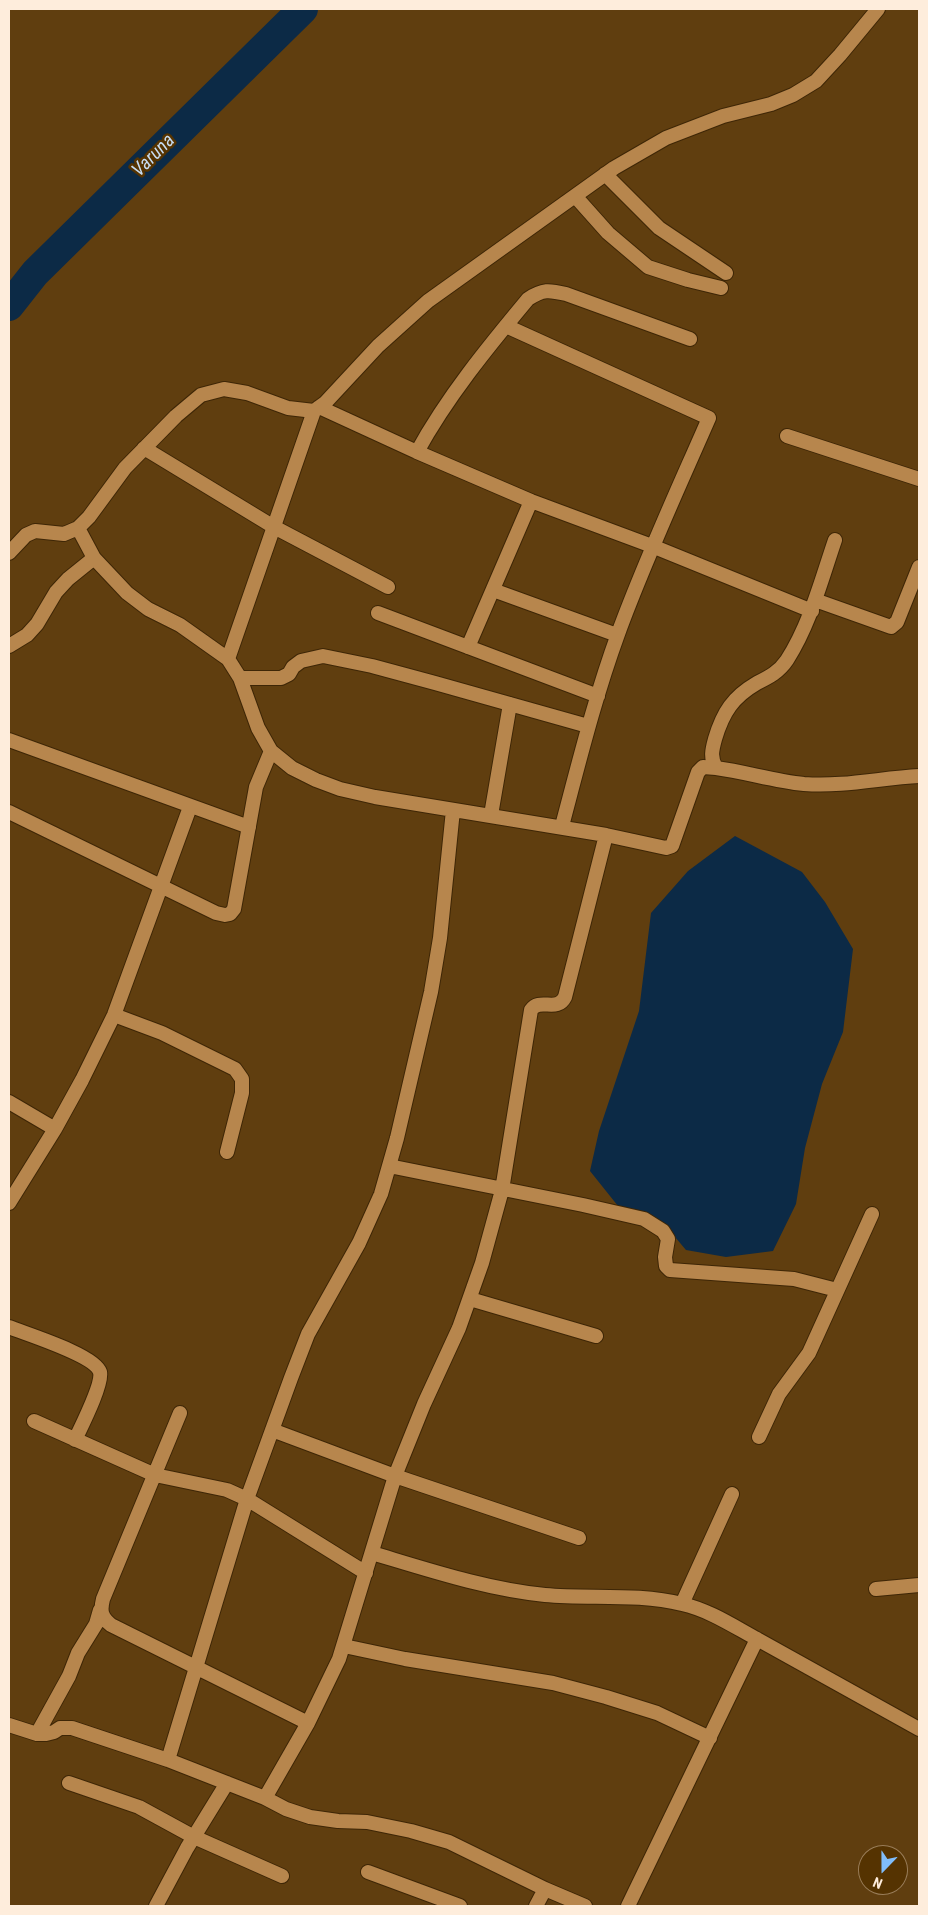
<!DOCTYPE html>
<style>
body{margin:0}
#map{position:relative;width:928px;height:1915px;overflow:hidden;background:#603e0f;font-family:"Roboto Condensed",sans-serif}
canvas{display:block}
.frame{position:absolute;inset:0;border:10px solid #feeddc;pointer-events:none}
.north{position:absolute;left:858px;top:1845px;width:50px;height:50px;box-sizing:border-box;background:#553301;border:1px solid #997d59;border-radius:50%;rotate:202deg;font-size:14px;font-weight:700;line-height:20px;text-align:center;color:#feeddc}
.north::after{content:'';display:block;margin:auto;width:18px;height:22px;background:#80bdfa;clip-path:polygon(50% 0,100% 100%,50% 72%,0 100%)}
</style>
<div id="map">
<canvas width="928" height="1915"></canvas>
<div class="frame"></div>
<div class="north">N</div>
</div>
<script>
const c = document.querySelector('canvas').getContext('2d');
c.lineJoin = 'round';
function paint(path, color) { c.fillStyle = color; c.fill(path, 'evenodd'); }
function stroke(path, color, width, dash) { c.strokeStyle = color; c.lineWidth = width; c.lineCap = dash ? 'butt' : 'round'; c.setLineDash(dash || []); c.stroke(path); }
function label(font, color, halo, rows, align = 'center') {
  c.font = font + ' "Roboto Condensed",sans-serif'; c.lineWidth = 5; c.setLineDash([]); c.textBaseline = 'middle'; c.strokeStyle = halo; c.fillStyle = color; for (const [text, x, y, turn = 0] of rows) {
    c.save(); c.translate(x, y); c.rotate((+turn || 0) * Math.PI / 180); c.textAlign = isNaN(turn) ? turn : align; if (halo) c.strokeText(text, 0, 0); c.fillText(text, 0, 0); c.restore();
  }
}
const water = new Path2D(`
 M735,836L802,872L825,902L853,949L843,1032L822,1084L805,1148L796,1204L773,1251L726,1257L686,1250L664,1224L622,1211L590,1171L599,1131L639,1011L651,913L688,871Z`);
const river = new Path2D(`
 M9,306L35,273L303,9`);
const minor = new Path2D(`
 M605,174L659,228L726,273
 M575,196L608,233L648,267L688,280L721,288
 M506,326L709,418C678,489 645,560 618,634C595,697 579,762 562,826
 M319,407L417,452L531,501L652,546L812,611
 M787,436L919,479
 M144,448L274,527L388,587
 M417,452C447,397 488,347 528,299C543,289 549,290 566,294L690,339
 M78,528L94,558L127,593L148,609L180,625L228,659L240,678L258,728L271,751L292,768L316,780L340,789L375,797L606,835L565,997C557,1013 540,997 531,1010L502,1190L482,1263L459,1328L424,1404L395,1476L339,1659L308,1723L265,1798
 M835,540C821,581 810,624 787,660C779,672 769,677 757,683C733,697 723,712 715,739C712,750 710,757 716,768C746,772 774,781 804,784C843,787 881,778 919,776
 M9,553L26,535L35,531L64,534L78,528L89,517L125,468L176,416L201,395L224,389L247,393L288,408L314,411
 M493,590L617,635
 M815,600L891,627L897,622L919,567
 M378,613L598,696
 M9,646L27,635L37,624L56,592L68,579L94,558
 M468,647L531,501
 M228,659L314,411L325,403L378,346L428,301L614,168L666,138L723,116L771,104L793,95L816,81L840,55L878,9
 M240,678H281L289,674L293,667L301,661L323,656L372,666L435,683L588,726
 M9,740L249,827
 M9,812L216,913L225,915L230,914L234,909L256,787L271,751
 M491,815L510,704
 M606,835L666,848L672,846L698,772L703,767L716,768
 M114,1015L162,1033L235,1069L242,1079V1093L227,1152
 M9,1102L55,1129
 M389,1166L583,1205L644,1219L663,1231L668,1239L665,1257L666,1266L670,1270L794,1279L837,1290
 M9,1203L55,1129L82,1080L114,1015L190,807
 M470,1299L596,1336
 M9,1327C26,1334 95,1355 100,1372C103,1384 81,1427 75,1440
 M180,1413L103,1599C100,1611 101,1617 111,1625L308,1723
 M34,1421L155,1475L227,1490L247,1499L366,1573
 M272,1430L395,1476L579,1538
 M759,1437L779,1394L809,1353L872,1214
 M372,1553C429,1570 486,1589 545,1595C590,1599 638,1593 682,1604C709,1610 733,1626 757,1639
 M876,1589L919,1585
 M682,1604L732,1494
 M344,1646L405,1659L553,1683L606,1697L657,1713L710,1738
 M9,1725L37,1734H46L54,1732L60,1728H72L168,1760L265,1798L286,1809L310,1817L338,1821L367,1822L411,1831L449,1842L545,1889L585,1906
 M37,1734L69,1676L78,1653L96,1624L100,1610
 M168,1760L247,1499L291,1378L308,1334L359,1243L381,1194L397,1138L431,992L440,938L453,810
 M69,1783L139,1807L194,1837L282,1876
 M368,1872L460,1906
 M156,1906L187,1848L227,1783
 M536,1906L545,1889
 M628,1906L757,1639L919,1729`);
const waterNames = [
 ["Varuna",154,156,-45]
];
paint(water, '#0c2a46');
stroke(river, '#0c2a46', 30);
stroke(minor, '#3e2606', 16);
stroke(minor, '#b7864d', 14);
label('italic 19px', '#c7dcf1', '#553301', waterNames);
</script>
